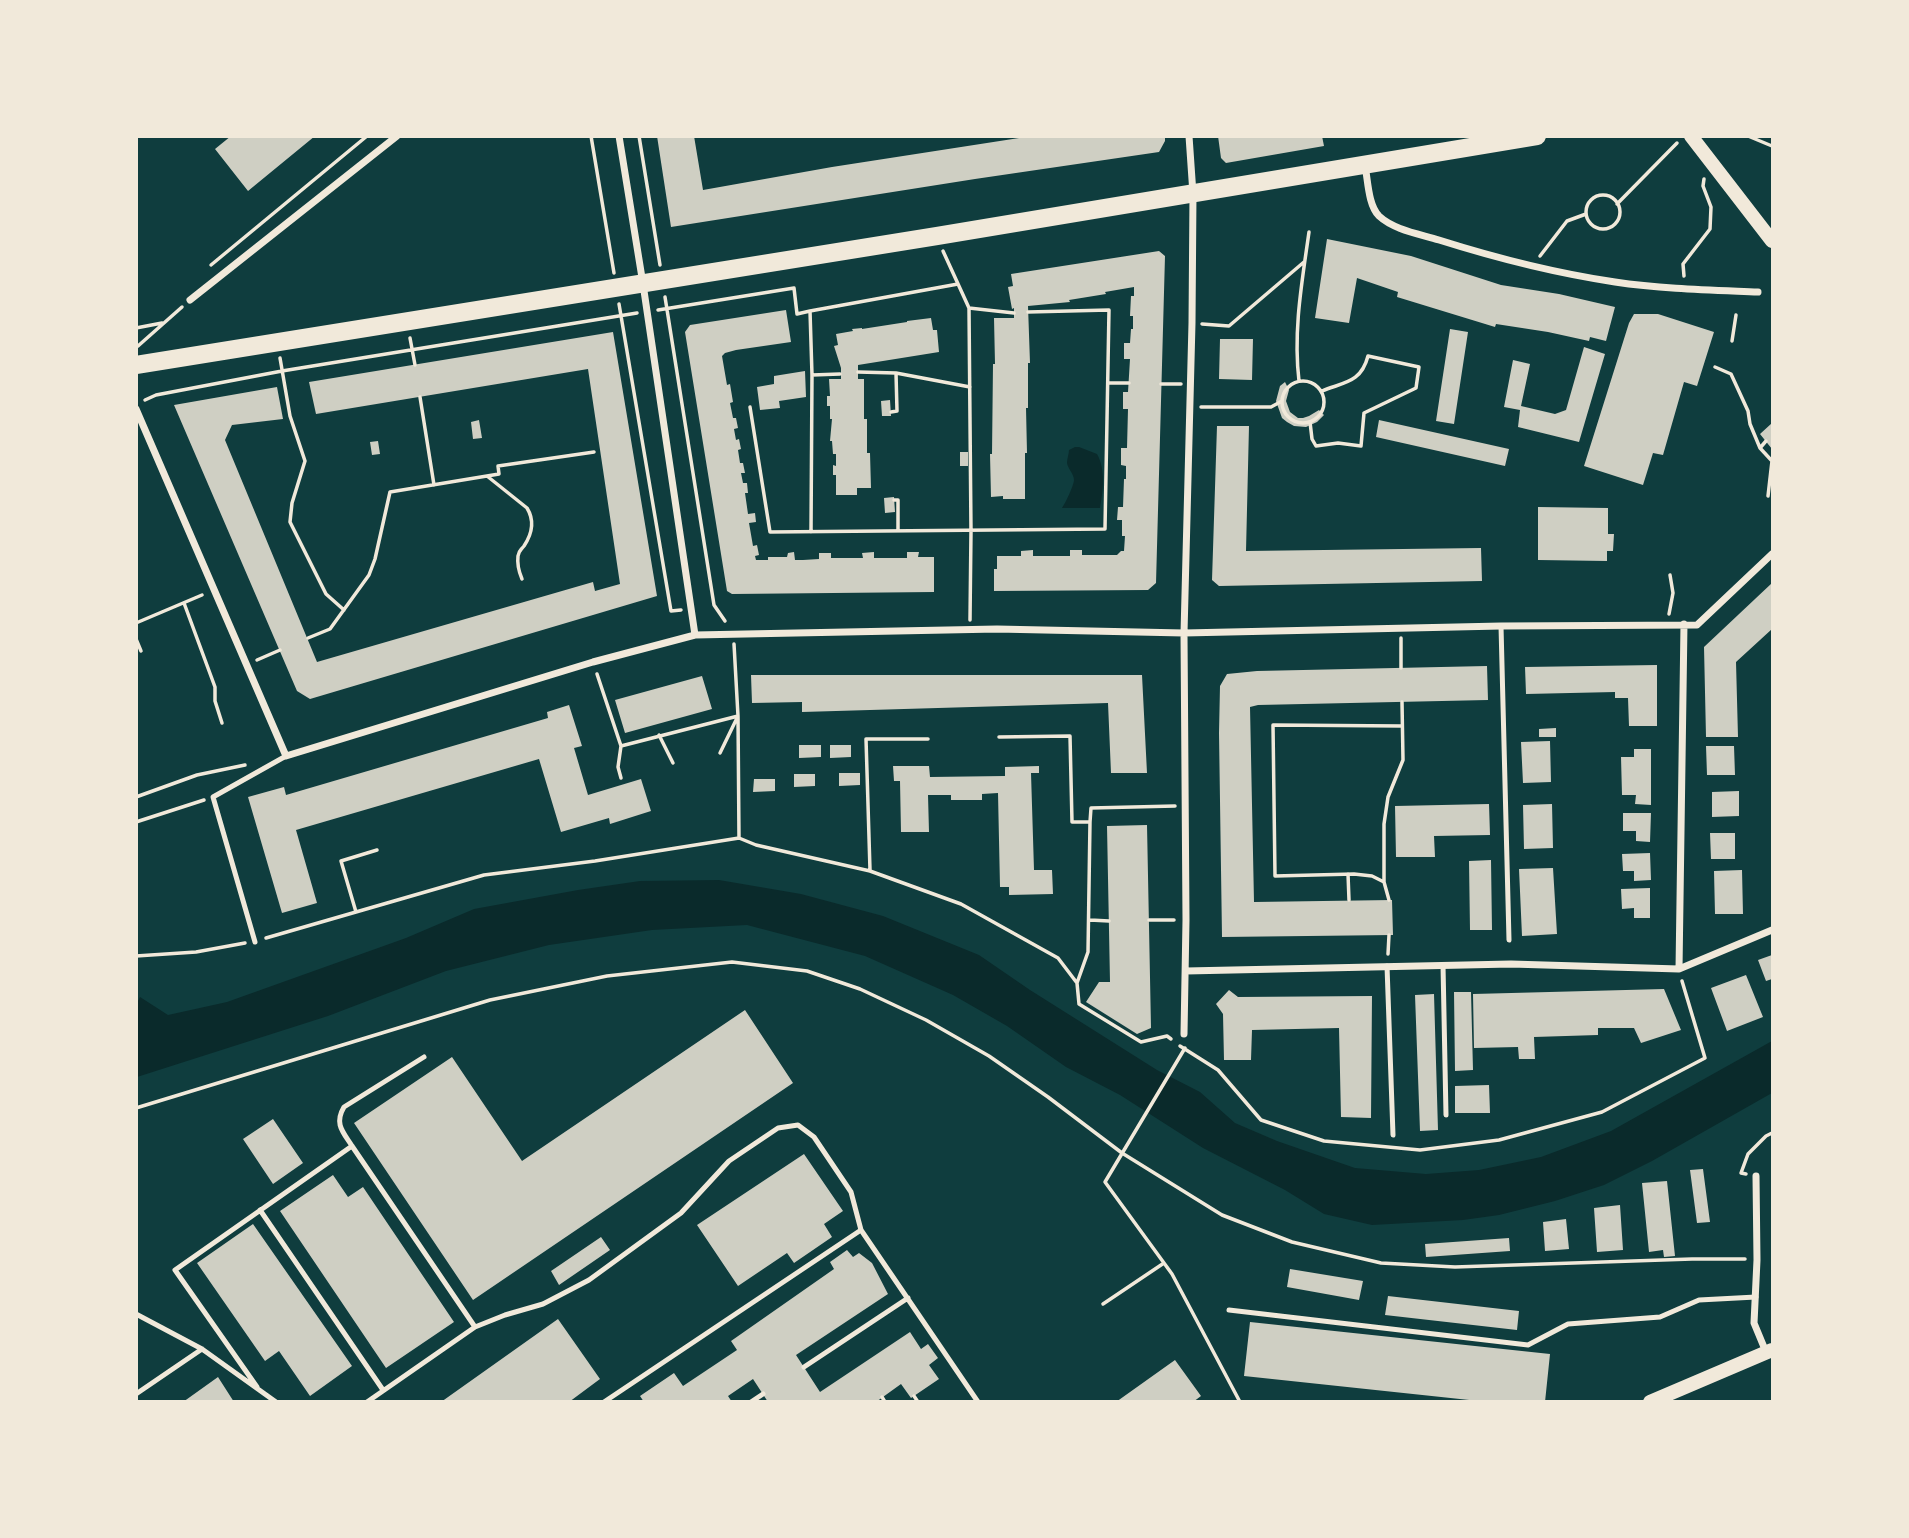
<!DOCTYPE html>
<style>
body{margin:0}
#map{position:relative;width:1909px;height:1538px;overflow:hidden;background:#0f3d3e;font-family:"Libre Baskerville",serif}
canvas{display:block}
.frame{position:absolute;inset:0;border:138px solid #f1e9da;pointer-events:none}
</style>
<div id="map">
<canvas width="1909" height="1538"></canvas>
<div class="frame"></div>
</div>
<script>
const c = document.querySelector('canvas').getContext('2d');
c.lineJoin = 'round';
function paint(path, color) { c.fillStyle = color; c.fill(path, 'evenodd'); }
function stroke(path, color, width, dash) { c.strokeStyle = color; c.lineWidth = width; c.lineCap = dash ? 'butt' : 'round'; c.setLineDash(dash || []); c.stroke(path); }
const water = new Path2D(`
 M1075,447H1079L1097,454C1106,470 1103,491 1100,508H1062C1065,504 1074,485 1074,480C1074,474 1068,469 1067,463C1067,458 1069,454 1069,450Z
 M719,880L801,894L883,916L979,955L1030,990L1157,1070L1200,1092L1235,1123L1277,1141L1355,1168L1426,1174L1479,1170L1541,1157L1611,1131L1772,1041V1093L1652,1161L1604,1185L1555,1201L1499,1215L1463,1220L1372,1225L1324,1214L1285,1190L1203,1148L1120,1095L1066,1067L1007,1026L953,995L865,956L747,925L652,930L549,945L446,971L328,1016L137,1077V1003L140,997L168,1015L227,1002L406,938L474,909L578,890L640,881Z`);
const building = new Path2D(`
 M231,136H315L248,191L215,149Z
 M657,136H694L703,190L832,167L1032,136H1165V141L1159,152L975,179L671,227Z
 M1218,136H1322L1324,146L1226,163L1221,158Z
 M1327,239L1411,256L1501,285L1559,294L1615,307L1606,341L1590,337L1589,341L1548,332L1496,324L1495,327L1397,297L1398,292L1357,278L1349,323L1315,318Z
 M1159,251L1165,256L1156,583L1148,590L994,591V569H997V556H1021V551L1033,550V556H1070V550H1082V555H1117L1121,551H1124L1125,536H1122V520H1117L1118,507H1123L1124,479H1126V466L1121,465V448H1127L1128,409H1123V392H1128L1130,359H1124V343H1130L1131,329H1133V316H1130L1131,296H1134V287L1105,292L1106,294L1069,300L1070,302L1028,306L1030,363H1028V408H1026L1027,453H1025V499H1003V496L991,497L990,454H992L993,364H995L994,318H1014V308L1012,309L1008,287L1013,286L1011,274Z
 M786,310L791,342L736,350L725,353L722,356L727,385L730,384L733,402L730,403L733,418H736L738,428L734,429L736,440L739,439L741,449L738,450L740,463H743L745,473H741L743,483H747L748,493H745L748,514L755,513L756,522L749,523L753,546L757,545L759,555L755,556L756,560H768V557H787L788,553L794,552L795,560H803L819,559V553H831V558H863L862,553L874,552V558H907V552H919L918,557H934V592L732,594L727,591L685,332L690,325Z
 M1634,314H1658L1714,332L1697,386L1684,382L1663,455L1653,453L1643,485L1584,466L1629,323Z
 M931,318L933,330H937L939,352L858,365V379H864V419H867V453H870L871,488H857V495H836V475H833V465L836,466V454H833L832,441H830L832,419H830V406H827V396H830L829,379H841V368L834,346L838,345L836,334L853,331L852,329L862,328V329L907,322V321Z
 M1450,329L1468,332L1454,424L1436,421Z
 M613,332L657,596L310,699L297,691L174,405L277,387L283,419L232,425L225,440L317,662L593,582L595,591L620,584L588,369L316,414L309,382Z
 M1220,339H1253L1252,380L1219,379Z
 M1584,347L1605,354L1579,442L1518,427L1520,410L1504,407L1513,360L1530,364L1521,406L1555,414L1566,410Z
 M805,371L806,397L779,401L780,408L760,410L757,387L774,384V376Z
 M1285,382L1289,390L1286,401L1290,412L1298,418H1303L1309,416L1319,410L1324,415L1317,422L1306,427L1294,426L1287,422L1282,418L1276,401L1280,386Z
 M890,400L891,416H882L881,401Z
 M479,420L482,438L473,439L471,422Z
 M1379,420L1509,449L1505,466L1376,437Z
 M1772,423V449L1760,434Z
 M1217,426H1249L1246,551L1481,548L1482,581L1219,586L1212,580Z
 M378,441L380,454L372,455L370,442Z
 M960,452H968V466H960Z
 M894,497L895,512L885,513L884,498Z
 M1538,507L1608,508V534H1614L1613,551H1607V561L1538,560Z
 M1772,583V629L1736,662L1738,737H1706L1704,647Z
 M1657,665V726H1629L1628,698H1615V692L1526,694L1525,667Z
 M1487,666L1488,700L1258,705L1250,707L1254,902L1392,900L1393,935L1222,937L1219,733L1220,686L1227,674L1257,671Z
 M751,675H1142L1147,773H1111L1108,703L802,712V702L752,703Z
 M702,676L712,709L625,733L615,700Z
 M569,705L582,746L574,748L588,795L641,779L651,811L610,824L609,818L561,832L539,759L296,830L317,903L282,913L248,797L284,787L286,795L548,718L547,712Z
 M1556,728V737H1539V729Z
 M1550,741L1551,782L1523,783L1521,742Z
 M799,745H821V757L799,758Z
 M830,745H851V757L830,758Z
 M1706,746H1734L1735,775H1707Z
 M1634,749H1651V805L1635,804L1636,795H1622L1621,757H1634Z
 M893,766H929L930,777L1005,776V767L1039,766V773H1031L1034,870H1052L1053,894L1009,895V887H1000L998,793L982,794V800H951V795H928L929,832H901L900,781H894Z
 M839,773H860V785L839,786Z
 M794,774H815V786L794,787Z
 M754,779H775V791L753,792Z
 M1739,791V816L1712,817V792Z
 M1489,804L1490,835L1434,836L1435,857H1396L1395,806Z
 M1552,804L1553,848L1524,849L1523,805Z
 M1623,813H1651L1650,842L1636,841V831H1623Z
 M1147,825L1151,1028L1137,1034L1086,1002L1099,982H1110L1107,826Z
 M1710,833H1735V859H1711Z
 M1650,853L1651,880L1634,881V871H1623L1622,854Z
 M1491,860L1492,930H1470L1469,861Z
 M1553,868L1557,934L1522,936L1519,869Z
 M1742,870L1743,914H1715L1714,871Z
 M1650,888V918H1634V908L1622,909L1621,889Z
 M1772,955V979L1766,981L1758,960Z
 M1746,975L1763,1017L1727,1031L1711,988Z
 M1664,989L1681,1030L1641,1043L1634,1028H1598V1035L1534,1037L1535,1059H1519L1518,1047L1474,1048L1473,994Z
 M1229,990L1238,997L1372,996L1371,1118L1341,1117L1339,1028L1252,1030L1251,1060H1224L1223,1014L1216,1004Z
 M1454,992H1471L1473,1070L1455,1071Z
 M1434,994L1438,1130L1420,1131L1415,995Z
 M745,1010L793,1083L473,1300L354,1123L452,1057L522,1161Z
 M1489,1085L1490,1113H1455V1086Z
 M273,1119L303,1163L273,1184L243,1139Z
 M804,1154L843,1211L824,1224L832,1237L794,1263L787,1253L738,1286L697,1225Z
 M1703,1169L1710,1222L1697,1223L1690,1170Z
 M333,1175L348,1197L363,1187L454,1322L386,1368L280,1211Z
 M1667,1181L1675,1256L1664,1257L1663,1250L1649,1252L1642,1183Z
 M1620,1205L1623,1250L1597,1252L1594,1208Z
 M1566,1219L1569,1249L1545,1251L1543,1222Z
 M253,1224L352,1366L310,1396L279,1351L265,1361L197,1263Z
 M601,1237L610,1250L559,1285L551,1271Z
 M1509,1238L1510,1251L1426,1257L1425,1244Z
 M847,1250L853,1257L859,1253L872,1263L888,1294L796,1355L820,1392L910,1332L921,1349L928,1344L938,1358L929,1365L939,1379L911,1398L901,1384L876,1402H768L753,1379L728,1396L732,1402H644L640,1396L674,1373L683,1386L737,1350L731,1341L834,1269L830,1262Z
 M1290,1269L1363,1281L1359,1300L1287,1287Z
 M1388,1296L1519,1311L1517,1330L1385,1315Z
 M558,1319L600,1379L569,1402H441Z
 M1250,1322L1550,1354L1545,1402H1488L1244,1376Z
 M1175,1360L1201,1396L1193,1402H1116Z
 M218,1377L234,1402H183Z`);
const path = new Path2D(`
 M591,136L614,273
 M639,136L660,265
 M1748,136L1772,146
 M1586 212a17 17 0 1 1 34 0a17 17 0 1 1-34 0Z
 M1617,204L1677,143
 M943,251L969,308L971,531L970,620
 M1540,256L1567,221L1586,214
 M211,265L367,136
 M1684,276L1683,264L1710,229L1711,207L1703,186L1704,179
 M665,297L714,605L725,621
 M619,304L671,611L681,610
 M969,308L1014,313
 M658,310L794,288L797,314L810,311
 M1202,324L1229,326L1304,262
 M136,328L162,323
 M410,338L415,365
 M1732,341L1736,315
 M138,346L182,307
 M280,358L290,416L305,461L292,503L290,522L326,594L344,610
 M1715,367L1731,374L1748,411L1750,424L1760,448L1772,461L1768,496
 M858,372L896,373L970,387
 M812,375L840,374
 M1282 402a21 21 0 1 1 42 0a21 21 0 1 1-42 0Z
 M1299,381C1293,331 1302,282 1309,232
 M1108,383H1129
 M1161,384H1181
 M420,397L434,485
 M145,400L156,395L282,371L637,313
 M750,407L770,532L1105,529L1109,310L1028,312
 M1201,407H1271L1282,401
 M891,412L897,411L896,373
 M1310,422L1312,439L1316,446L1338,443L1361,446L1364,413L1416,388L1419,367L1368,356C1361,383 1344,382 1322,391
 M1760,448L1766,441
 M487,476L527,508C535,521 532,534 524,546C520,551 519,550 518,556C517,564 519,572 522,579
 M894,500H898V531
 M811,532L812,375L810,311L958,284
 M184,603L215,687V701L222,723
 M1669,614L1673,593L1670,575
 M136,623L202,595
 M308,638L330,629L369,575L375,559L390,492L499,474L498,466L594,452
 M1401,638V668
 M136,639L141,651
 M734,644L738,716L739,838
 M257,660L280,650
 M597,674L621,746L618,767L621,778
 M659,735L673,763
 M999,737L1070,736L1072,822H1090L1091,808L1175,806
 M621,746L738,716
 M720,753L737,718
 M136,797L197,775L245,765
 M136,822L204,800
 M1090,822L1088,952L1077,983L1079,1004L1141,1042L1167,1036L1171,1039
 M870,870L866,739H928
 M1348,874L1349,900
 M1384,882V824L1388,797L1403,760L1402,702
 M1389,900L1384,882L1372,876L1354,874L1275,876L1273,725L1402,726
 M356,912L341,861L377,850
 M1090,920L1109,921
 M1149,920H1174
 M266,938L484,875L595,861L739,838L756,845L870,871L961,904L1058,958L1077,983
 M1388,954L1389,935
 M136,956L196,952L245,943
 M1180,1046L1218,1070L1261,1120L1324,1141L1420,1150L1499,1140L1602,1112L1705,1058L1682,981
 M1185,1048L1105,1182L1172,1274L1240,1402
 M136,1108L490,1000L607,976L732,962L807,971L860,989L926,1020L989,1056L1048,1097L1122,1153L1222,1215L1292,1242L1381,1263L1455,1267L1692,1259H1745
 M1746,1174L1741,1173L1748,1154L1766,1136L1772,1133
 M1103,1304L1164,1263
 M914,1396L918,1402
 M882,1397L885,1402`);
const service = new Path2D(`
 M1501,626L1509,940
 M255,942L213,797L286,756
 M1443,965L1446,1115
 M1387,966L1393,1135
 M424,1057L344,1107C334,1124 343,1132 352,1146L475,1327
 M260,1210L383,1390
 M1229,1310L1528,1345L1568,1324L1660,1317L1699,1300L1756,1297
 M136,1314L202,1349L276,1402
 M804,1367L908,1298
 M257,1387L175,1270L352,1146
 M136,1394L202,1349
 M367,1402L475,1327L505,1315L543,1304L589,1280L681,1213L729,1161L778,1128L798,1125L814,1137L851,1192L861,1230L978,1402
 M604,1402L861,1230
 M751,1402L763,1394`);
const minor = new Path2D(`
 M619,136L643,284L695,635
 M1365,166C1368,180 1368,205 1379,216C1394,230 1420,234 1439,240C1496,258 1555,273 1615,282C1662,289 1710,290 1758,292
 M190,300L397,136
 M136,409L286,756L593,662L695,635L997,629L1184,633L1501,626L1697,625L1772,554
 M1679,969L1684,624
 M1186,971L1511,964L1679,969L1772,930
 M1184,1034L1186,920L1184,633L1192,323L1193,194L1189,136
 M1756,1176L1757,1260L1754,1323L1766,1352`);
const secondary = new Path2D(`
 M1691,136L1772,241
 M1650,1402L1772,1350`);
const primary = new Path2D(`
 M136,365L937,236L1537,136`);
paint(water, '#0a2a2b');
paint(building, '#cfcfc3');
stroke(path, '#f1e9da', 3.5);
stroke(service, '#f1e9da', 5);
stroke(minor, '#f1e9da', 7);
stroke(secondary, '#f1e9da', 14);
stroke(primary, '#f1e9da', 18);
</script>
